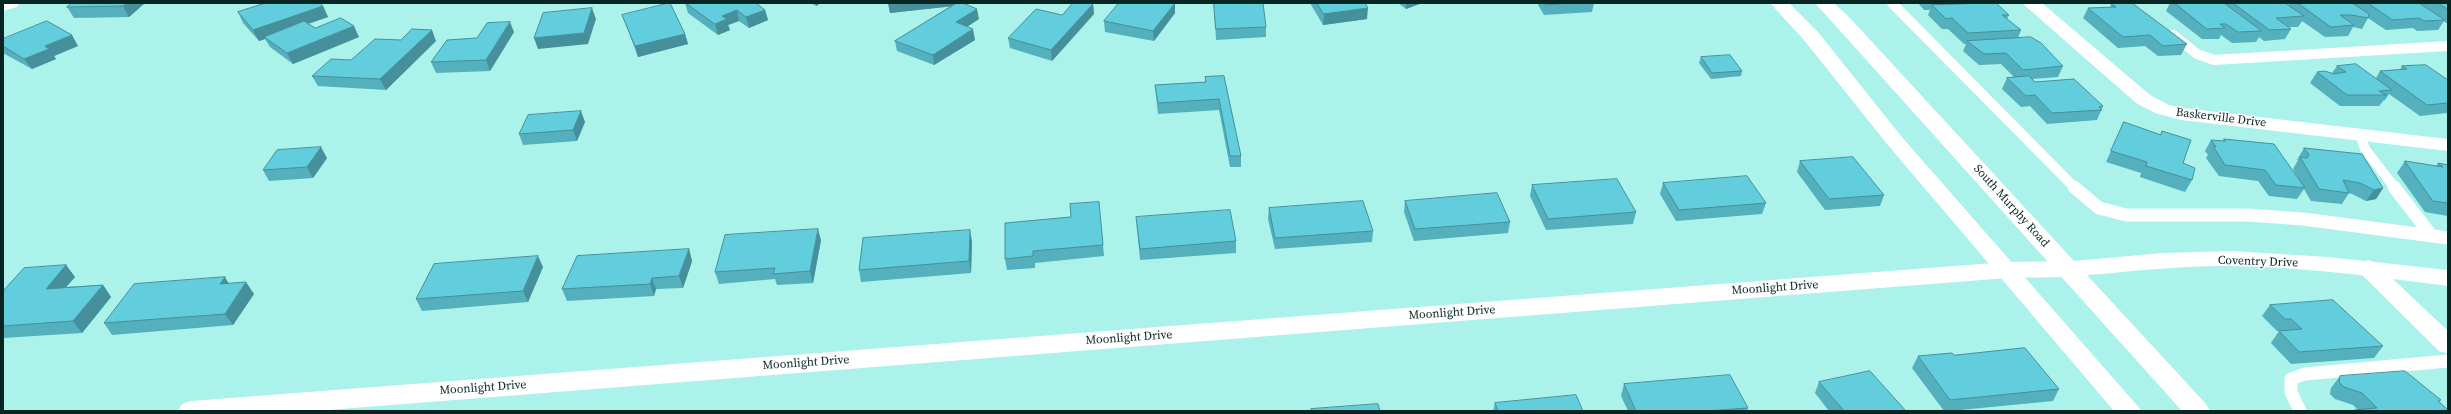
<!DOCTYPE html>
<style>
body{margin:0}
#map{position:relative;width:2451px;height:414px;overflow:hidden;background:#abf2ea;font-family:"Source Serif 4",serif}
canvas{display:block}
.frame{position:absolute;inset:0;border:4px solid #072523;pointer-events:none}
</style>
<div id="map">
<canvas width="2451" height="414"></canvas>
<div class="frame"></div>
</div>
<script>
const c = document.querySelector('canvas').getContext('2d');
c.lineJoin = 'round';
function stroke(path, color, width, dash) { c.strokeStyle = color; c.lineWidth = width; c.lineCap = dash ? 'butt' : 'round'; c.setLineDash(dash || []); c.stroke(path); }
function paint(path, color) { c.fillStyle = color; c.fill(path, 'evenodd'); }
function label(font, color, halo, rows, align = 'center') {
  c.font = font + ' "Source Serif 4",serif'; c.lineWidth = 3.5; c.setLineDash([]); c.textBaseline = 'middle'; c.strokeStyle = halo; c.fillStyle = color; for (const [text, x, y, turn = 0] of rows) {
    c.save(); c.translate(x, y); c.rotate((+turn || 0) * Math.PI / 180); c.textAlign = isNaN(turn) ? turn : align; if (halo) c.strokeText(text, 0, 0); c.fillText(text, 0, 0); c.restore();
  }
}
const laneFar1 = new Path2D(`
 M1892,3L2075,188
 M2173,35L2197,54L2214,60L2448,46
 M2360,134L2365,149L2395,188`);
const lane = new Path2D(`
 M2074,187L2099,208L2126,215H2248L2303,219L2448,238
 M2394,187L2431,235
 M2300,411L2291,392V379L2305,374L2448,361`);
const street = new Path2D(`
 M3,3H20L17,7L3,11Z
 M2022,3H2042L2150,95L2169,105L2182,108L2448,139V151L2181,120L2155,113L2136,103Z
 M2368,260L2376,263L2448,331V354L2439,351L2360,273L2356,268L2360,263Z
 M2068,261L2076,264L2080,269L2076,274L2068,277L2007,278L315,411H178L182,404L191,401L2007,262Z`);
const secondary = new Path2D(`
 M1770,3H1789L1818,32L1901,136L2142,411H2114L1887,144L1804,40Z
 M1815,3H1834L1850,18L2074,261L2162,253L2232,251L2328,257L2448,270V286C2377,277 2305,267 2233,266C2184,265 2136,271 2087,275L2206,404L2210,411H2182Z`);
const wall = new Path2D(`
 M145,3L129,17L74,18L67,7Z
 M685,3L765,10L768,20L749,28L739,21L728,25L730,30L718,35L688,13Z
 M811,3H821L816,6Z
 M888,3L955,4L979,19L967,27L975,40L934,65L897,51L895,41L951,6L890,13Z
 M1214,3L1266,27V37L1216,40Z
 M1310,3H1365L1367,19L1323,25Z
 M1398,3H1422L1406,9Z
 M1537,3H1594L1592,12L1544,15Z
 M1918,3H1973L1969,4L2009,15L2007,19L2021,30L2018,38L2063,66L2058,77L2033,79L2035,82L2103,106L2097,120L2047,124L2030,106L2021,107L2002,89L2007,78L2014,77L2001,64L1979,65L1963,51L1966,44H1964L1948,29H1942L1928,15L1930,10H1924Z
 M2170,3H2285L2289,5V3H2448V23H2446L2444,21L2438,30L2417,31L2413,28L2386,30L2368,18L2362,29L2353,27L2348,36L2325,37L2302,21L2298,27H2289L2291,29L2285,39L2264,41L2259,37L2256,42L2232,43L2221,35L2219,39H2202L2166,11Z
 M1093,4L1094,14L1052,61L1010,48L1008,38L1062,15Z
 M2111,4L2187,44L2181,55L2158,56L2145,46L2118,48L2083,18L2088,8H2110Z
 M323,6L328,17L308,24L315,28L359,37L293,64L270,47L265,39L259,41L243,23L238,12Z
 M1175,13L1154,41L1105,32L1104,21Z
 M622,15L685,34L688,44L638,57L626,25Z
 M514,32L490,71L436,73L431,62L477,38Z
 M3,39L78,46L54,56L56,59L32,69L3,53Z
 M401,40L436,41L386,90L318,86L312,76Z
 M1701,57L1742,71L1741,76L1711,79L1699,63Z
 M2337,66L2376,78L2380,71L2400,70L2402,66L2448,80V114L2447,113L2420,116L2389,94L2385,100L2383,101L2379,106H2340L2310,83L2317,72L2332,73Z
 M1224,76L1241,156V167H1230L1219,110L1158,114L1156,96L1155,85L1205,82V77Z
 M585,122L577,141L523,145L519,134Z
 M2124,122L2160,135L2162,131L2183,163L2192,180L2185,192L2140,177L2141,173L2106,162Z
 M2224,139L2300,182L2293,169L2298,160H2297L2304,148L2383,188L2376,199L2366,201L2352,194L2349,193L2342,204L2311,201L2304,189L2297,199L2269,196L2258,181L2219,176L2206,158L2208,155L2205,151L2211,140L2223,141Z
 M327,158L313,178L269,181L263,170Z
 M1800,161L1884,195L1880,206L1825,210L1797,172Z
 M2405,161L2436,166L2438,163L2448,165V216L2425,212L2397,173Z
 M1663,183L1766,203L1762,214L1676,221L1660,194Z
 M1532,185L1636,212L1633,224L1546,230L1530,196Z
 M1405,201L1510,222L1508,233L1414,241L1404,212Z
 M1269,208L1373,231L1372,242L1275,249L1268,219Z
 M1071,217L1103,245L1104,256L1035,263V268L1007,270L1005,259Z
 M1136,217L1236,241V253L1140,260Z
 M821,240L813,283L777,285L775,279L719,284L715,272Z
 M972,241L971,273L861,282L859,270Z
 M689,249L692,261L683,288L656,289L654,296L567,301L562,289Z
 M66,265L75,277L65,287L103,285L111,297L82,333L3,338V291Z
 M543,267L528,302L422,311L416,299Z
 M254,294L233,325L112,335L104,323Z
 M2270,305L2383,346L2374,358L2291,364L2271,343L2279,331H2283H2277L2262,316Z
 M1954,355L2059,389L2053,401L1950,411H1944L1912,368L1918,356Z
 M2340,376L2440,402L2448,411H2354V410H2358L2353,405L2335,399L2330,394L2331,388Z
 M1819,382L1906,411H1829L1815,393Z
 M1624,384L1748,408L1747,411H1628L1621,396Z
 M1495,403L1583,411H1493Z`);
const shadedWall = new Path2D(`
 M127,3H145L129,17L123,6Z
 M816,3H821L816,6Z
 M888,3H954L955,6L890,13Z
 M1175,3V13L1154,41L1153,31Z
 M1406,3H1422L1406,9Z
 M1093,4L1094,14L1052,61L1051,50Z
 M323,6L328,17L266,38L264,37L265,39L259,41L253,30Z
 M592,8L596,19L588,44L538,49L534,38Z
 M1368,8L1367,19L1323,25L1324,14Z
 M977,9L979,19L957,33L956,22Z
 M737,10L739,21L728,25L730,30L718,35L715,24L722,16Z
 M765,10L768,20L749,28L746,17Z
 M510,22L514,32L490,71L486,60Z
 M354,26L359,37L293,64L287,53Z
 M973,29L975,40L934,65L933,55Z
 M432,30L436,41L386,90L380,79Z
 M685,34L688,44L638,57L635,46Z
 M72,35L78,46L54,56L56,59L32,69L24,59L45,46Z
 M581,111L585,122L577,141L573,130Z
 M321,147L327,158L313,178L307,167Z
 M2383,188L2376,199L2366,201L2374,190Z
 M818,229L821,240L813,283L810,271Z
 M970,230L972,241L971,273L969,261Z
 M689,249L692,261L683,288L679,276Z
 M538,256L543,267L528,302L523,291Z
 M66,265L75,277L55,300L46,289Z
 M225,277L232,289L220,284Z
 M652,278L656,289L654,296L650,284Z
 M246,282L254,294L233,325L225,314Z
 M103,285L111,297L82,333L73,321Z`);
const building = new Path2D(`
 M72,3H127L123,6L67,7Z
 M266,3H320L323,6L253,30L238,12Z
 M670,3L685,34L635,46L622,15Z
 M686,3H756L765,10L746,17L737,10L722,16L727,19L715,24Z
 M957,3H963L977,9L956,22L973,29L933,55L895,41Z
 M1073,3H1088L1093,4L1051,50L1008,38L1036,9L1062,15Z
 M1119,3H1175L1153,31L1104,21Z
 M1214,3H1263L1266,27L1216,29Z
 M1317,3H1365L1368,8L1324,14Z
 M1545,3H1572L1546,5Z
 M1996,3L2009,15H2002L2021,30L1968,33L1952,18L1946,19L1932,5Z
 M2125,3H2132L2187,44L2163,46L2150,35L2123,37L2088,8L2116,7L2111,4Z
 M2175,3H2224L2262,31L2238,32L2226,24H2220L2225,28L2207,29Z
 M2233,3H2285L2304,16L2276,18L2291,29L2270,30Z
 M2298,3H2352L2369,14L2368,18L2351,15H2340L2354,25L2331,27Z
 M2368,3H2419L2445,20L2424,21L2419,18L2393,20Z
 M2438,3H2448V9Z
 M592,8L584,33L534,38L543,13Z
 M341,18L354,26L287,53L264,37L304,21L315,28Z
 M47,21L72,35L45,46L49,49L24,59L3,46V39Z
 M510,22L486,60L431,62L447,40L477,38L487,23Z
 M412,29L432,30L380,79L312,76L331,59L351,60L375,39L401,40Z
 M2031,37L2041,43L2063,66L2023,70L2006,53L1984,54L1967,41Z
 M1730,55L1742,71L1712,73L1701,57Z
 M2356,64L2392,90L2379,91L2386,95H2347L2317,72L2325,71L2334,74L2346,72L2337,66Z
 M2426,65L2448,80V103L2427,105L2380,71L2407,69L2402,66Z
 M1224,76L1241,156H1230L1219,99L1158,103L1155,85L1206,82L1205,77Z
 M2029,76L2035,82L2074,79L2103,106L2099,107L2102,110L2052,113L2035,95L2026,96L2007,78Z
 M581,111L573,130L519,134L528,115Z
 M2124,122L2161,135L2162,131L2191,140L2183,163L2195,168L2192,180L2146,166L2147,162L2111,151Z
 M2224,139L2274,144L2305,188L2276,185L2265,170L2225,165L2213,146L2216,147L2211,140L2225,141Z
 M321,147L307,167L263,170L277,150Z
 M2304,148L2362,154L2383,188L2374,190L2360,183L2343,180L2349,193L2319,189L2300,157L2307,158L2309,155Z
 M1853,157L1884,195L1829,199L1800,161Z
 M2405,161L2443,167L2438,163L2448,165V203L2433,201Z
 M1747,176L1766,203L1679,210L1663,183Z
 M1617,179L1636,212L1548,219L1532,185Z
 M1497,193L1510,222L1415,229L1405,201Z
 M1363,201L1373,231L1275,238L1269,208Z
 M1099,202L1103,245L1033,251V256L1005,259V223L1071,217L1070,204Z
 M1230,210L1236,241L1140,249L1136,217Z
 M818,229L810,271L773,274L775,268L715,272L725,235Z
 M970,230L969,261L859,270L863,238Z
 M689,249L679,276L652,278L650,284L562,289L577,256Z
 M538,256L523,291L416,299L434,264Z
 M66,265L46,289L103,285L73,321L3,326V291L24,268Z
 M225,277L220,284L246,282L225,314L104,323L134,284Z
 M2333,300L2383,346L2299,352L2279,331L2302,329L2291,319H2285L2270,305Z
 M2025,348L2059,389L1950,400L1918,356L1952,353L1954,355Z
 M1870,371L1906,411H1844L1819,382Z
 M2405,371L2441,400L2438,401L2448,410V411H2355L2354,410L2377,408L2362,393L2344,387L2339,382L2340,376Z
 M1730,375L1748,408L1707,411H1636L1624,384Z
 M1576,395L1583,411H1498L1495,403Z
 M1378,404L1380,411H1312L1311,409Z`);
const streetNames = [
 ["Baskerville Drive",2221,118,7],
 ["South Murphy Road",2011,206,48],
 ["Coventry Drive",2258,262,2],
 ["Moonlight Drive",1775,288,-4],
 ["Moonlight Drive",1452,313,-4],
 ["Moonlight Drive",1129,338,-4],
 ["Moonlight Drive",806,363,-4],
 ["Moonlight Drive",483,388,-4]
];
stroke(laneFar1, '#fff', 10);
stroke(lane, '#fff', 13);
paint(street, '#fff');
paint(secondary, '#fff');
paint(wall, '#54b0bd');
paint(shadedWall, '#45909a');
paint(building, '#62cddc');
stroke(building, '#45909a', 1);
label('12px', '#072523', '#fff', streetNames);
</script>
